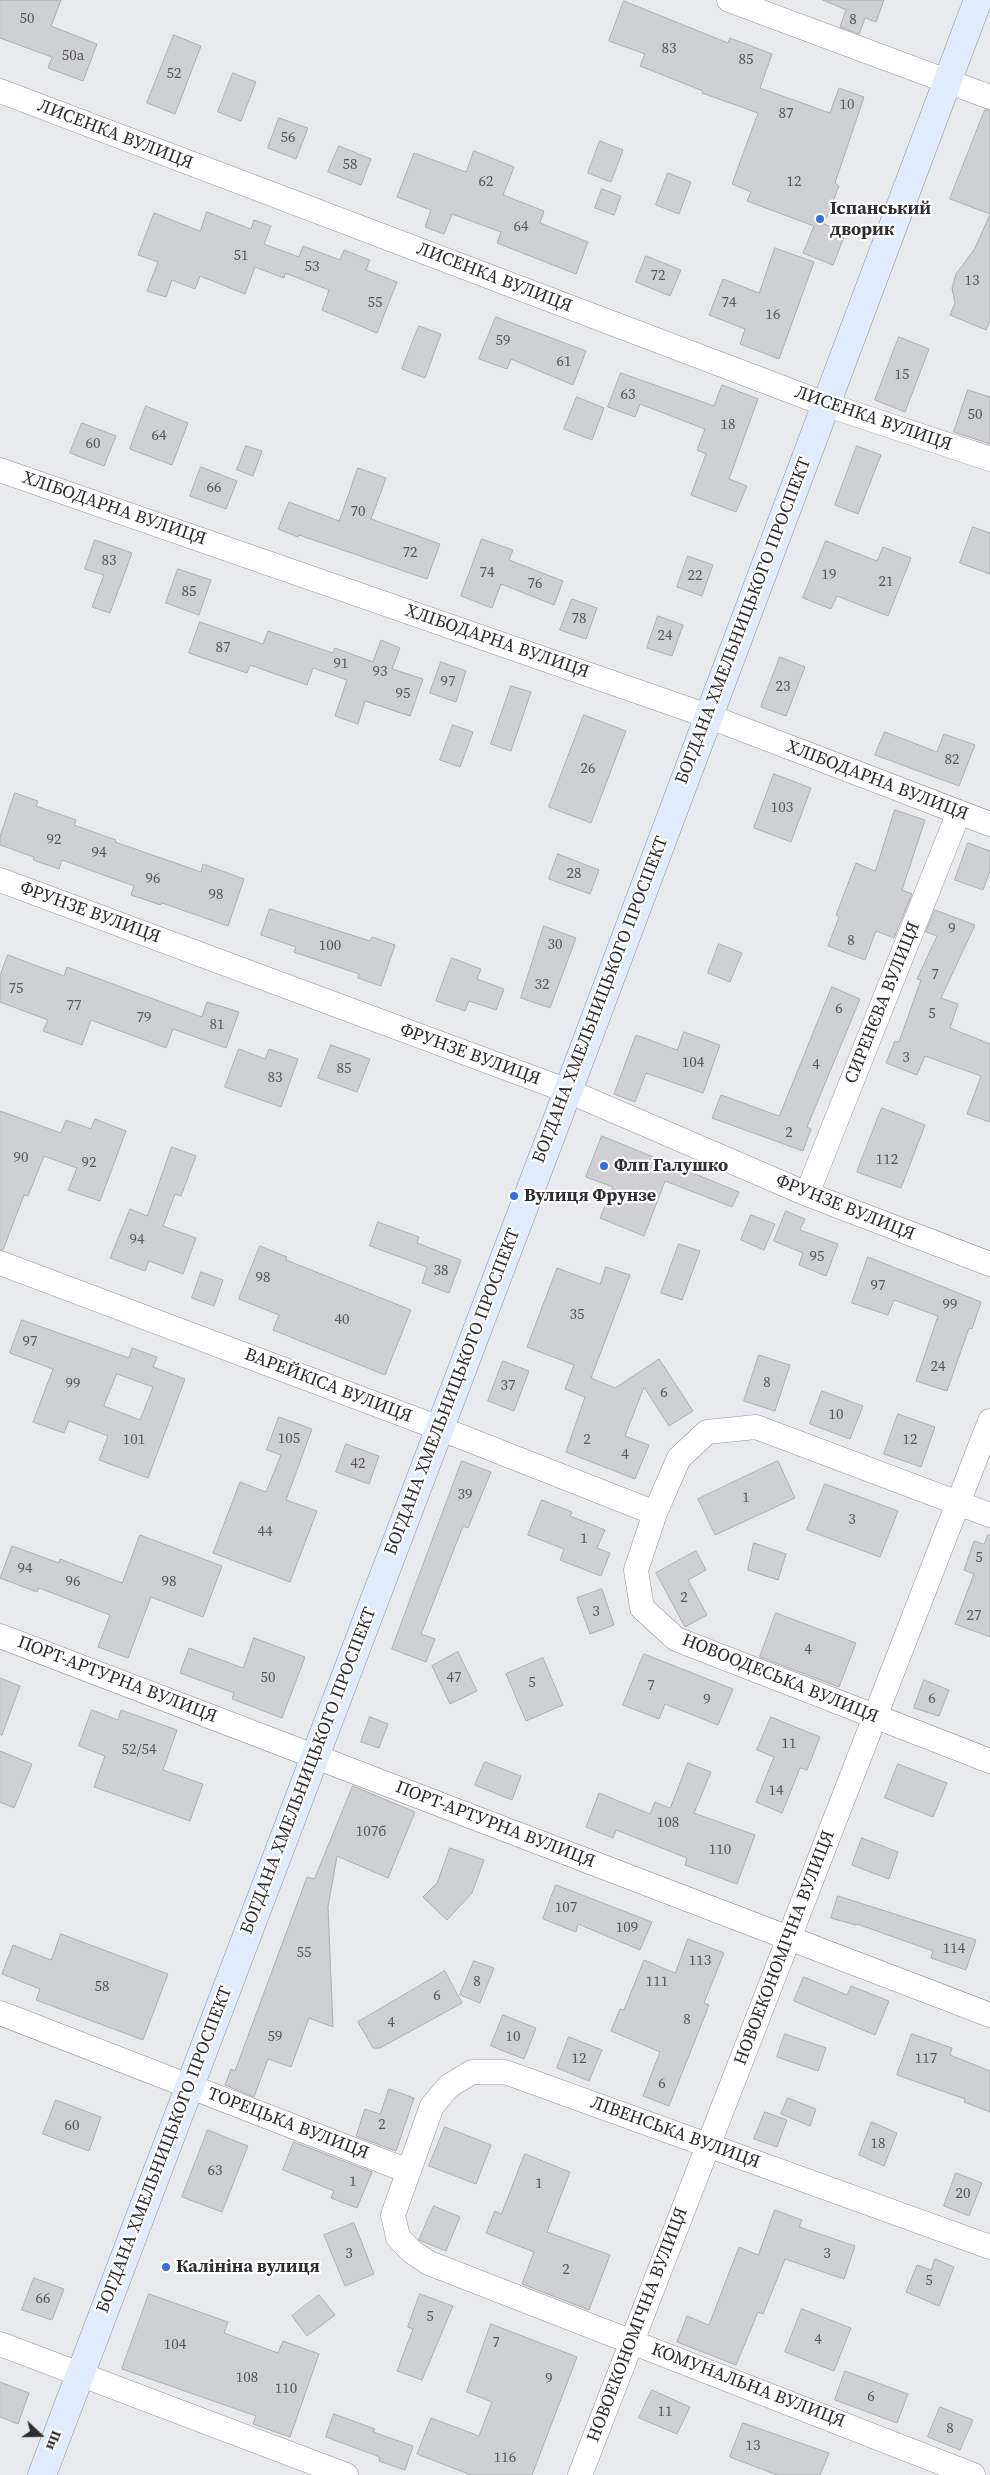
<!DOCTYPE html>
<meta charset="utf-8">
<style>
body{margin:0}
#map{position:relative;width:990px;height:2475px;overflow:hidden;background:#e7e9ed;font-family:"Source Serif 4",serif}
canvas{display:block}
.north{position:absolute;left:15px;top:2410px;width:50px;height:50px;-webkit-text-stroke:4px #fff;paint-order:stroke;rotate:111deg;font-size:14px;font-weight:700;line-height:20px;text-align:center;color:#2e2e30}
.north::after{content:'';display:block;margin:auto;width:18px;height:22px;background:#2e2e30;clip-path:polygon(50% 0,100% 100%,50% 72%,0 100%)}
</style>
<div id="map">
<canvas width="990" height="2475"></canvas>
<div class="north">Пн</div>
</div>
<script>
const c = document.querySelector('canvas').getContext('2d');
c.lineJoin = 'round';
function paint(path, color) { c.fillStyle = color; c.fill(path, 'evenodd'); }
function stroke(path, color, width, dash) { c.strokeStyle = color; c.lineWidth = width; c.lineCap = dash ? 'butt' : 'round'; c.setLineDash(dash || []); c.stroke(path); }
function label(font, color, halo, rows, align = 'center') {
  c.font = font + ' "Source Serif 4",serif'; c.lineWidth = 4.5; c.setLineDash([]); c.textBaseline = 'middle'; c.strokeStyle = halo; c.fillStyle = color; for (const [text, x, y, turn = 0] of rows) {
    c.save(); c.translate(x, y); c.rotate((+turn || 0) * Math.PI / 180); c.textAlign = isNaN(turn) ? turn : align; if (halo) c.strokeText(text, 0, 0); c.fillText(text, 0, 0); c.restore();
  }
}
const building = new Path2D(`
 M0,0H61L51,26L97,44L83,81L48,68L52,57L0,38Z
 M823,0H884L876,22L865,18L859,34L840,27L846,10Z
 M624,1L728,43L730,38L772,54L760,88L830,113L839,88L864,97L835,183L839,186L824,224L846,232L833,265L803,253L814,226L747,201L751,192L732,184L758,113L702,93L703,91L640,66L645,54L609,41Z
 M174,35L201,46L175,114L147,103Z
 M233,73L256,82L241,121L218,112Z
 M985,110H990V214L950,199Z
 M279,118L308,128L296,159L268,148Z
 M600,141L623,150L611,182L588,173Z
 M339,146L371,159L361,185L328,172Z
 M474,151L514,167L503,195L544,211L540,223L588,242L576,274L497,243L501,232L452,214L444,234L425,227L431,210L397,197L414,153L466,172Z
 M668,173L691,182L679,214L656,205Z
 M602,189L621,196L614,215L595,208Z
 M207,212L251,229L254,220L271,226L264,244L299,257L303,246L340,260L344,250L370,260L366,270L397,282L377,333L322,310L329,290L285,273L284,278L255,267L245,294L200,276L195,289L172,280L166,297L147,291L158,262L138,255L154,213L200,231Z
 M990,215V320L986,330L950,315L955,303L952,288L956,274L974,250Z
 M775,248L814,262L779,359L740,344L745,329L709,315L723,279L759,293Z
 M646,256L681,270L670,296L636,282Z
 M496,317L586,351L573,385L511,359L507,369L479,359Z
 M419,326L441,334L425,378L402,369Z
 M899,337L929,349L905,412L875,400Z
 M621,373L714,406L722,385L758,399L729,479L747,486L736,512L691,495L706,454L697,450L705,429L640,404L635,417L608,407Z
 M968,390L990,397V444L954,432Z
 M577,397L604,408L592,440L564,429Z
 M146,406L188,423L172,465L130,449Z
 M82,423L116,436L104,466L70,453Z
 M246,446L262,451L253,476L237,470Z
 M857,446L881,455L858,514L835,505Z
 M201,467L237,481L226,509L190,496Z
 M358,468L386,478L371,519L440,544L427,579L299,535L298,537L278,529L289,502L339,521Z
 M973,527L990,533V574L960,563Z
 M482,539L513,550L509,560L563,581L554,605L501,584L492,608L461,596Z
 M95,540L132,553L110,613L92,607L104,575L85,569Z
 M826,541L877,561L883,547L911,558L888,616L837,596L831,609L803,598Z
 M688,556L713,565L702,596L677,587Z
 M178,569L211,580L199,615L166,603Z
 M572,599L597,608L586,639L560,630Z
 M658,616L683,625L672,656L647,648Z
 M200,622L263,644L268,631L333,653L335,648L373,662L381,640L400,648L392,669L423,679L410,716L365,701L358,724L335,716L347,680L313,668L307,685L250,665L247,673L189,653Z
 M780,657L805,667L786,716L761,707Z
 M441,662L466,671L456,702L430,693Z
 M511,686L531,692L511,751L491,744Z
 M584,715L626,731L591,823L549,807Z
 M453,725L473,732L460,767L440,760Z
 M885,732L937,752L944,734L975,745L959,786L875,755Z
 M774,774L811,788L791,842L754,828Z
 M15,793L38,801L36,806L76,820L74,825L116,840L115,842L201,872L203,864L244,879L228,926L162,903L161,905L131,895L134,886L62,860L59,869L33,860L34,857L0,845V837Z
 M895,810L925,820L902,890L912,894L894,938L876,931L865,960L828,946L839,917L836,915L856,863L875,871Z
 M968,843L990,851V871L983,890L955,880Z
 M558,854L599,870L590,894L549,879Z
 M270,909L370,941L372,937L395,945L381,986L358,978L359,974L294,952L296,947L261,935Z
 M935,910L975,925L941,998L958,1004L950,1028L990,1044V1122L967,1114L981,1076L925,1056L917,1075L886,1063L895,1041L899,1042L921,980L917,979L937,936L926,932Z
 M544,926L576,938L550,1008L521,998Z
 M719,944L742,953L730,982L708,973Z
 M8,955L64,976L67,967L202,1017L207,1002L239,1012L226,1048L173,1029L166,1048L91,1020L82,1045L43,1031L48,1020L0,1002V976Z
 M452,958L481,969L477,979L504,989L496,1010L469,1001L465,1011L436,1001Z
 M832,987L860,999L807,1127L811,1129L803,1151L712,1118L721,1095L779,1116Z
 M684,1032L720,1045L703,1093L646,1073L635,1102L614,1094L636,1035L677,1050Z
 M331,1045L370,1059L357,1092L318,1078Z
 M239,1049L265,1059L269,1049L298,1059L281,1107L225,1087Z
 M882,1108L925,1125L901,1188L857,1172Z
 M0,1111L61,1133L66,1120L91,1129L95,1119L126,1131L100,1201L68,1190L77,1168L44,1156L28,1196L24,1195L3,1250H0Z
 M602,1136L739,1192L732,1207L665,1181L644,1236L600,1218L613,1187L586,1177Z
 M172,1147L196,1156L181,1196L175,1194L163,1226L196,1238L183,1274L149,1261L145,1271L110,1258L130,1209L147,1216Z
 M786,1211L805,1219L800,1230L838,1244L826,1276L799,1265L803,1253L774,1241Z
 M751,1215L775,1224L764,1250L741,1240Z
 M378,1222L419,1237L417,1243L461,1260L449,1293L422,1283L427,1267L370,1246Z
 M679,1244L700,1251L682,1300L661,1293Z
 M260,1246L287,1257L286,1260L411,1310L385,1375L273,1330L279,1315L239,1299Z
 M868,1257L981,1302L972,1329L969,1328L947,1391L916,1381L938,1316L894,1300L888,1315L852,1303Z
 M606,1267L630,1275L591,1378L615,1388L659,1359L693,1411L669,1426L644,1387L625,1436L649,1445L635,1479L566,1452L585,1397L565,1389L574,1365L527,1347L557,1268L600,1284Z
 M201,1272L223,1280L214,1306L192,1298Z
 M22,1320L129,1358L132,1348L157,1357L153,1367L185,1379L148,1478L99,1460L108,1436L69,1421L64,1433L33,1422L53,1369L10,1353ZM117,1374L153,1387L140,1420L104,1406Z
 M759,1355L790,1365L775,1411L744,1401Z
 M503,1361L529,1371L514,1411L488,1401Z
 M822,1391L863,1406L850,1439L810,1424Z
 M898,1414L935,1427L921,1467L884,1454Z
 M279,1417L312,1429L286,1500L317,1511L290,1582L213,1553L240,1482L266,1492L281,1455L267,1450Z
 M346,1444L379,1456L369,1484L336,1472Z
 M462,1461L491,1472L468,1528L463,1526L421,1634L435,1639L426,1662L392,1649Z
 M778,1461L795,1498L715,1535L698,1499Z
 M825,1484L898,1511L880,1557L807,1530Z
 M542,1500L572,1512L570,1516L605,1530L597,1548L610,1553L601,1576L560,1560L564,1549L528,1535Z
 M140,1535L222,1566L203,1617L151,1597L128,1658L98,1647L110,1615L39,1588L37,1592L0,1578L12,1546L59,1563L60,1559L122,1583Z
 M988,1535H990V1637L955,1624L974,1574L964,1570L974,1541L984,1544Z
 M754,1543L786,1554L778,1580L748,1570Z
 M696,1551L706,1570L688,1580L707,1615L685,1627L656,1573Z
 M602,1589L614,1625L590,1634L577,1598Z
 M776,1613L856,1643L839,1687L760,1657Z
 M254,1638L305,1657L282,1718L232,1699L234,1693L180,1673L189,1648L243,1668Z
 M458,1652L477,1691L450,1704L432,1666Z
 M644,1654L733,1689L718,1725L665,1704L659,1719L623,1705Z
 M543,1658L563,1705L526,1721L506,1674Z
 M0,1678L20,1686L2,1735H0Z
 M924,1680L949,1690L939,1716L914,1708Z
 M92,1710L118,1720L121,1710L177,1730L163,1770L203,1784L190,1821L94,1787L105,1756L79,1746Z
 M370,1717L388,1724L379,1748L361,1742Z
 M771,1717L820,1737L807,1770L800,1768L782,1813L756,1802L774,1757L757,1750Z
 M0,1751L32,1764L14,1808L0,1802Z
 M485,1762L521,1776L512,1800L475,1785Z
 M688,1763L711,1772L694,1813L755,1835L737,1884L685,1865L687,1858L616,1830L613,1838L586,1827L599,1793L650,1814L655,1802L670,1808Z
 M898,1764L947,1783L933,1817L885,1798Z
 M353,1786L415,1812L388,1878L337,1856L328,1907L333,2027L309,2018L291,2067L268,2059L254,2097L225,2085L231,2069L235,2071L307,1877L314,1879Z
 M862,1838L898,1852L889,1879L852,1865Z
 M450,1848L484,1860L472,1893L447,1920L423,1897L437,1883Z
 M556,1885L652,1922L640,1950L578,1924L576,1932L543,1919Z
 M838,1896L976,1940L966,1970L931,1958L933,1951L857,1924L856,1925L831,1918Z
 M61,1934L168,1974L143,2040L36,2000L40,1989L2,1974L13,1945L51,1960Z
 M688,1939L724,1953L704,2003L709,2005L669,2106L643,2096L660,2052L611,2031L620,2009L624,2010L644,1960L675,1973Z
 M474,1961L494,1968L480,2003L460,1995Z
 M445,1971L462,2003L380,2048H373L358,2022Z
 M804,1977L847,1995L851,1986L889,2001L875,2035L794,2001Z
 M503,2015L536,2028L524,2059L491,2046Z
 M785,2034L826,2048L818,2071L777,2057Z
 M912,2034L952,2048L950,2055L990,2071V2112L964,2102L965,2099L897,2075Z
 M569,2037L602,2050L589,2081L557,2068Z
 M389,2089L414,2098L396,2151L356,2136L365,2109L380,2114Z
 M788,2098L816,2109L810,2126L781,2114Z
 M56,2100L101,2117L89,2151L43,2134Z
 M765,2112L787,2120L777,2147L754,2139Z
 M872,2122L897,2133L884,2166L859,2155Z
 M445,2127L491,2145L476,2184L429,2166Z
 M208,2130L248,2146L222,2212L182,2197Z
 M294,2142L372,2172L357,2208L331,2198L334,2191L283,2170Z
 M525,2154L570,2172L547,2232L610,2255L589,2310L522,2284L534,2252L486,2233L495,2211L501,2214Z
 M956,2173L982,2183L969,2216L944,2206Z
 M434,2206L460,2217L446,2251L419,2240Z
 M775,2210L802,2220L799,2227L855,2246L844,2279L785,2259L763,2314L758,2312L736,2365L677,2342L687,2316L709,2325L739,2247L758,2255Z
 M354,2223L374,2274L345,2286L324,2235Z
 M935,2259L954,2267L939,2306L906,2292L917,2265L931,2270Z
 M34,2278L64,2289L52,2320L22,2310Z
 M149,2294L228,2322L224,2333L278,2353L283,2341L319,2354L290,2437L253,2424L256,2416L122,2369Z
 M420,2294L453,2306L422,2380L397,2371L413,2329L408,2327Z
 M319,2295L335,2315L307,2336L292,2316Z
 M802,2309L851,2328L834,2371L785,2352Z
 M491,2324L577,2357L532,2475H471L417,2454L431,2418L479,2436L492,2402L467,2392Z
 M845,2371L908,2394L897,2423L835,2400Z
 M0,2382L29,2393L18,2424L0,2417Z
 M652,2390L690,2407L677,2434L639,2418Z
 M940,2407L973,2420L960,2450L928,2437Z
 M334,2414L375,2429L373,2432L413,2446L405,2470L379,2461L380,2457L326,2437Z
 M743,2423L829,2453L820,2475H777L730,2457Z`);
const street = new Path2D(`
 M729,0L990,97
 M0,91L825,404L990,459
 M0,470L708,716L990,824
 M0,880L568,1091L807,1194L990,1264
 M807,1194L959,812
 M0,1263L439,1428L655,1513
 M990,1515L756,1427L707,1432L679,1458L655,1513L636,1570L642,1608L676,1639L990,1761
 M0,1636L990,2015
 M0,2013L408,2171
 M0,2344L346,2475
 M580,2475L990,1421
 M973,2475L429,2263L411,2251L398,2237L393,2215L432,2106L449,2086L472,2072H505L990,2247`);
const secondary = new Path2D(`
 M42,2475L568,1091L978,0`);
const markers = [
 [820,219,5,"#326fdd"],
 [604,1166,5,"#326fdd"],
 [514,1196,5,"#326fdd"],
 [166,2267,5,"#326fdd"]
];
const numberNames = [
 ["50",27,19],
 ["8",853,20],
 ["83",669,49],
 ["50а",73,56],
 ["85",746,60],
 ["52",174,74],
 ["10",847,105],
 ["87",786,114],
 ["56",288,138],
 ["58",350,165],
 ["62",486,182],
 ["12",794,182],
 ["64",521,227],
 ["51",241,256],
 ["53",312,267],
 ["72",658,276],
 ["13",972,281],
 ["55",375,303],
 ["74",729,303],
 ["16",773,315],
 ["59",503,341],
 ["61",564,362],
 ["15",902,375],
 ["63",628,395],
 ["50",975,415],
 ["18",728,425],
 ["64",159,436],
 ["60",93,444],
 ["66",214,488],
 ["70",358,512],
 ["72",410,553],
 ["83",109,561],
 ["74",487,573],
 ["19",829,575],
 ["22",695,576],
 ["21",886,582],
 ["76",535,584],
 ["85",189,592],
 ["78",579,619],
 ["24",665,636],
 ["87",223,648],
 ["91",341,664],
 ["93",380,672],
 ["97",448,682],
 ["23",783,687],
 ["95",403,694],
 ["82",952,760],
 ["26",588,769],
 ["103",782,808],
 ["92",54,840],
 ["94",99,853],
 ["28",574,874],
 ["96",153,879],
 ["98",216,895],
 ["9",952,929],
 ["8",851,941],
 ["30",555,945],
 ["100",330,946],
 ["7",935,975],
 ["32",542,985],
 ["75",16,989],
 ["77",74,1006],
 ["6",839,1009],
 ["5",932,1014],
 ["79",144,1018],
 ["81",217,1025],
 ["3",906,1058],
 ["104",693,1063],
 ["4",816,1065],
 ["85",344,1069],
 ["83",275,1078],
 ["2",789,1133],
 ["90",21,1158],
 ["112",887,1160],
 ["92",89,1163],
 ["94",137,1240],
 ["95",817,1257],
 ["38",441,1271],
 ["98",263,1278],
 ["97",878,1286],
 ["99",950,1305],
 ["35",577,1315],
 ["40",342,1320],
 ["97",30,1342],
 ["24",938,1367],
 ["8",767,1383],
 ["99",73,1384],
 ["37",508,1386],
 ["6",664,1393],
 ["10",836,1415],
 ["105",289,1439],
 ["101",134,1440],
 ["2",587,1440],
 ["12",910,1440],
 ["4",625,1455],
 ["42",358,1464],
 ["39",465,1495],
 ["1",746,1498],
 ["3",852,1520],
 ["44",265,1532],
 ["1",584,1539],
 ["5",979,1558],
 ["94",25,1569],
 ["96",73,1582],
 ["98",169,1582],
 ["2",684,1598],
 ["3",596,1612],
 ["27",974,1616],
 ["4",808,1650],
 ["50",268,1678],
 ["47",454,1678],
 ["5",532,1683],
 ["7",651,1686],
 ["6",932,1699],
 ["9",707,1700],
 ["11",789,1744],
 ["52/54",139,1750],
 ["14",776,1791],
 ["108",668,1823],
 ["107б",371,1832],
 ["110",720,1850],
 ["107",566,1908],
 ["109",627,1928],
 ["114",954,1949],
 ["55",304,1953],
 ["113",700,1961],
 ["8",477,1982],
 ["111",657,1982],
 ["58",102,1987],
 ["6",437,1996],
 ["8",687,2020],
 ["4",391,2023],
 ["59",275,2037],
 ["10",513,2037],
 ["12",579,2059],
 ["117",926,2059],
 ["6",662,2084],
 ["2",382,2125],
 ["60",72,2126],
 ["18",878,2144],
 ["63",215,2171],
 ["1",353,2182],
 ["1",539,2184],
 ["20",963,2194],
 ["3",349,2254],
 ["3",827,2254],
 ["2",566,2270],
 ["5",929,2281],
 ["66",43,2299],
 ["5",430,2317],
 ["4",818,2340],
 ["7",496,2343],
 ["104",175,2345],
 ["108",247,2378],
 ["9",549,2379],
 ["110",286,2389],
 ["6",871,2397],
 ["11",665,2412],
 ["8",950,2429],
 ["13",753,2446],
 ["116",505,2458]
];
const streetNames = [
 ["ЛИСЕНКА ВУЛИЦЯ",115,135,21],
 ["ЛИСЕНКА ВУЛИЦЯ",494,278,21],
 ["ЛИСЕНКА ВУЛИЦЯ",873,419,19],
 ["ХЛІБОДАРНА ВУЛИЦЯ",114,509,19],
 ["БОГДАНА ХМЕЛЬНИЦЬКОГО ПРОСПЕКТ",744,621,-69],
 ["ХЛІБОДАРНА ВУЛИЦЯ",497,642,19],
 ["ХЛІБОДАРНА ВУЛИЦЯ",877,781,21],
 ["ФРУНЗЕ ВУЛИЦЯ",90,913,20],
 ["БОГДАНА ХМЕЛЬНИЦЬКОГО ПРОСПЕКТ",601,1000,-69],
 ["СИРЕНЄВА ВУЛИЦЯ",883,1003,-68],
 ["ФРУНЗЕ ВУЛИЦЯ",470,1055,20],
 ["ФРУНЗЕ ВУЛИЦЯ",845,1208,22],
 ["ВАРЕЙКІСА ВУЛИЦЯ",328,1386,21],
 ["БОГДАНА ХМЕЛЬНИЦЬКОГО ПРОСПЕКТ",453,1392,-69],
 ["НОВООДЕСЬКА ВУЛИЦЯ",780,1679,22],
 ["ПОРТ-АРТУРНА ВУЛИЦЯ",117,1680,21],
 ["БОГДАНА ХМЕЛЬНИЦЬКОГО ПРОСПЕКТ",309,1771,-69],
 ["ПОРТ-АРТУРНА ВУЛИЦЯ",495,1825,21],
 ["НОВОЕКОНОМІЧНА ВУЛИЦЯ",785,1948,-69],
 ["ТОРЕЦЬКА ВУЛИЦЯ",288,2124,21],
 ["ЛІВЕНСЬКА ВУЛИЦЯ",675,2133,20],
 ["БОГДАНА ХМЕЛЬНИЦЬКОГО ПРОСПЕКТ",165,2150,-69],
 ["НОВОЕКОНОМІЧНА ВУЛИЦЯ",638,2325,-69],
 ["КОМУНАЛЬНА ВУЛИЦЯ",748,2386,21]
];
const poiNames = [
 ["Іспанський",830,209],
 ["дворик",830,230],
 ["Флп Галушко",614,1166],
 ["Вулиця Фрунзе",524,1196],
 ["Калініна вулиця",176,2267]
];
paint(building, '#cdcfd2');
stroke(building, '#abadb0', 1);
stroke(street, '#919396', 25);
stroke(secondary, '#919396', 29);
stroke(street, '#fff', 24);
stroke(secondary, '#e0ebfd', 28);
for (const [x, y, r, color] of markers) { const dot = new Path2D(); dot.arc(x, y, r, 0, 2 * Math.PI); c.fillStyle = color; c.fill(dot); stroke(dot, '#fff', 2); }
label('15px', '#565658', null, numberNames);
label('18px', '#2e2e30', '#fff', streetNames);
label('bold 18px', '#2e2e30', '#fff', poiNames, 'left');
</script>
